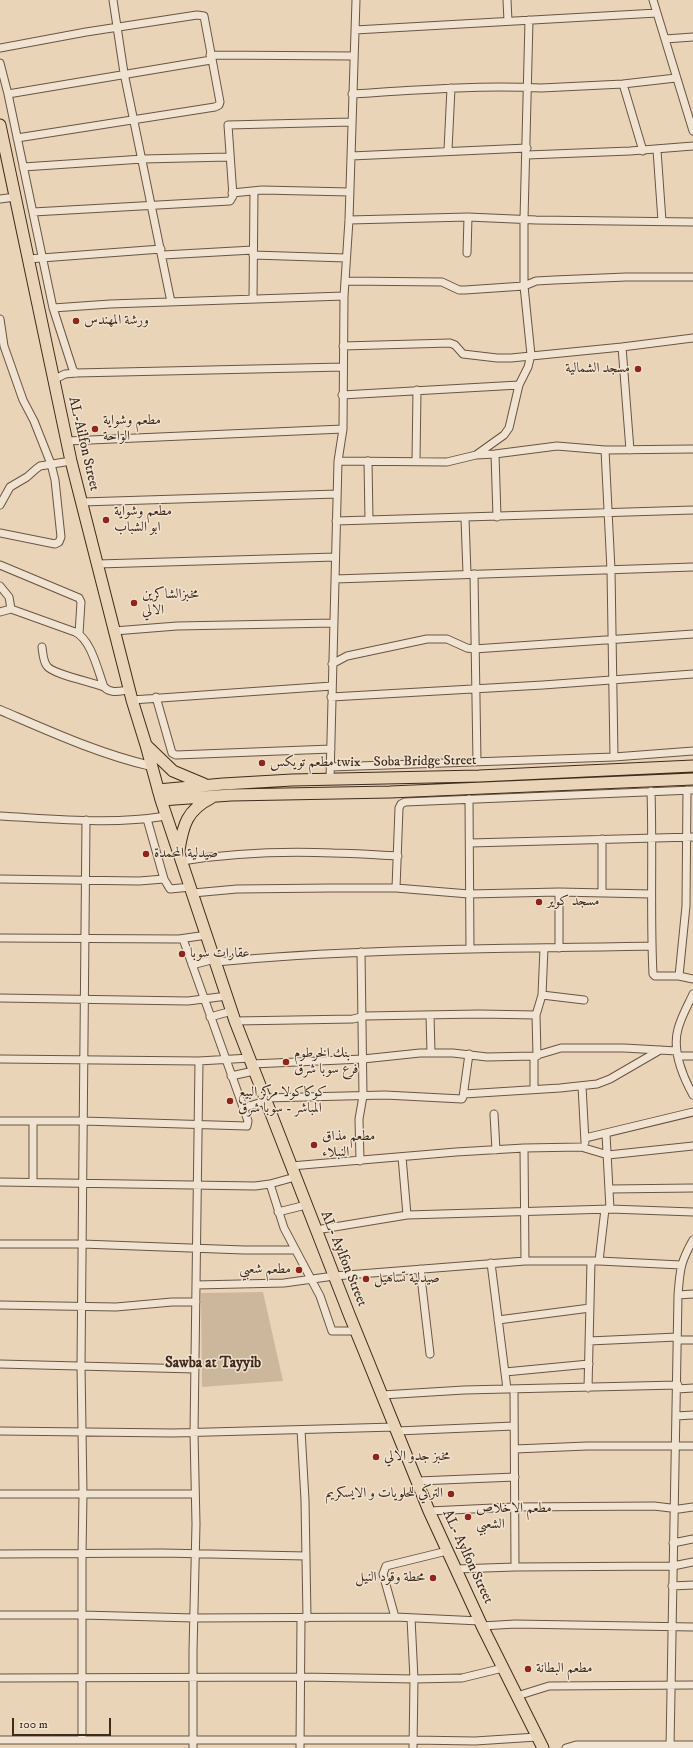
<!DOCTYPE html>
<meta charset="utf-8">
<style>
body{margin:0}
#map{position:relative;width:693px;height:1748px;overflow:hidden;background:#e9d4b8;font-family:"IM FELL DW Pica",serif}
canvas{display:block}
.scale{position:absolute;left:12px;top:1718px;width:99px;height:18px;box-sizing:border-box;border:2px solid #3e2b1b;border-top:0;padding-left:5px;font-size:12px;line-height:14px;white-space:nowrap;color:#3e2b1b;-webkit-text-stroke:3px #f1e3d1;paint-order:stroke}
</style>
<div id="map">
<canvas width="693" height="1748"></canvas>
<div class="scale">100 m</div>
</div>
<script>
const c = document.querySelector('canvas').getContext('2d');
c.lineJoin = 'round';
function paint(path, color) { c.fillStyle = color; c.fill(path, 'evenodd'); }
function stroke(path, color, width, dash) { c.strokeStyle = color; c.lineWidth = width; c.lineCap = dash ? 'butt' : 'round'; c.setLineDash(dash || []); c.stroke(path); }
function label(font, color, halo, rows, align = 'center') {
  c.font = font + ' "IM FELL DW Pica",Amiri,serif'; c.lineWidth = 3; c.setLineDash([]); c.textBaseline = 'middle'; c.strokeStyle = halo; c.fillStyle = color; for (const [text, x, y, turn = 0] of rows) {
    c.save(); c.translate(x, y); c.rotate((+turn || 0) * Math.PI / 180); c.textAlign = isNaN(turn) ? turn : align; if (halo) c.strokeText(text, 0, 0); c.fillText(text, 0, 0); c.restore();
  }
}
const green = new Path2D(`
 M263,1292L283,1381L202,1387L201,1293Z`);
const minor = new Path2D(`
 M113,0L124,73L171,302
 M507,0L508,21
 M653,0L693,131
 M355,30L657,13
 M665,39L693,37
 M0,48L86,32L197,15L204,16L220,102L219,105L215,107L17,138
 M210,55L354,56
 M0,63L8,94L53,308L73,370L76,373
 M623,84L643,151
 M8,94L211,60
 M352,94C415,90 478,85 541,88L623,84L676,78
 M448,150L451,88
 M657,150L662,221
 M527,155L630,151L693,146
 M351,156L527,148
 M23,167L143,159L229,157
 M232,193L262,190L350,192
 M0,199L15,197
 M33,212L230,201L233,196L228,125L351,122
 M349,220L468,217L536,220L693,222
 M467,253L468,217
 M163,255L253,250
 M253,255L346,258
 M28,259L161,249
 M345,281L442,282L459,290H465L524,286L536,281L554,280L626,277H693
 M253,299L254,191
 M53,308L110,304L344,296
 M0,319L4,346L23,400L34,421L51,464L55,480L61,537L59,542L55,544L0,533
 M343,346L450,343L455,345L463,354L497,358H511L622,347
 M53,380L65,374L76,373L343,367
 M342,395L519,385
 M67,441L343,429
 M605,450L611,570L614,757
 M630,450L622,347L693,338
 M495,454L497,517
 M476,455L504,435L509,428L519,385L528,367L531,355L524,286V219L529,20
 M338,461L447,462L476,455L495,454L557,446L605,450L693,449
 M368,461L369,520
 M416,461L417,390
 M82,502L337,494
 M0,505L10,487L27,477L36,469L40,466L71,461
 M465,518L467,574
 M336,521L693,510
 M98,564L335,557
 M0,565L79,598L81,602L79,634
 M474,574L477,762
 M335,579L693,567
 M0,586L9,597L11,609L75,632C91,639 98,671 104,687C111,694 120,691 129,690
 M0,612L11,609
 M114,631L177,626L334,623
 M42,647C43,654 43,661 47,666C52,674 92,682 104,687
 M332,664L347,656L427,639H447L467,648L474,649L693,634
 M156,697L172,753L176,755L331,749
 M331,697L543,685L693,674
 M132,700L332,686
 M330,767L614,757L693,751
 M330,779L338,461L343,429L344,296L349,220L356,0
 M651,791C653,852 650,913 653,974L655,976H679L693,979
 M469,799L470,949
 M0,816C55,819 112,825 166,816
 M147,819L164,879
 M602,839V893
 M470,843L693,837
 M182,861C232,853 283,851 333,853C355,853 376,855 398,856
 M0,879L139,881L164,879L170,889L191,887
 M396,888L399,808L401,804L405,802L693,790
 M193,893L237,889L330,888H396L469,894L559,892L651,894
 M0,938L179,939L207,935
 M559,948V892
 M216,962C361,948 506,949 652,946
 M192,965L215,959
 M679,976L686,906L687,790
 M693,994C688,1005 681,1017 678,1029C672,1050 683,1077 693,1095
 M542,995L584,1000
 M0,998L188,1001L227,996
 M430,1015L431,1053
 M210,1017L232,1011
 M235,1021L353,1019L365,1016L479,1014L536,1015
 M534,1056V1089
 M537,1056L536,1015L542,995L544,948
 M678,1056H693
 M0,1059L199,1061L250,1058
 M252,1064L363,1059L420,1053H453L487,1057L534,1056L561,1048H624L677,1051
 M231,1076L254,1071
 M582,1086L585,1142
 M464,1094L560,1088L597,1084L610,1079L660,1050
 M264,1098L385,1095L462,1099L463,1097L469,1054
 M243,1108L265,1101
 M494,1114L496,1150
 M0,1121H83L247,1126L248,1121L183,939
 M606,1134L610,1209
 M585,1138L693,1112
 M524,1148L525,1261
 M402,1157L407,1215
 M360,1161L359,1119L363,1096L361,952
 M291,1166L456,1152L524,1148L581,1147L608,1155L693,1146
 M0,1182L255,1186L270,1184L295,1177
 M33,1182V1121
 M270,1184L284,1228L320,1296L332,1331H356
 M610,1189L693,1188
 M278,1212L306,1205
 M316,1230L407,1215L610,1209L693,1212
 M0,1244H82L244,1250H295
 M599,1261L605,1209
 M491,1263L507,1389
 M420,1269L430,1354
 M196,1285L284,1283L334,1276L525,1261H599L681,1265
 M678,1295L693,1294
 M0,1305L116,1307L172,1302H196
 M498,1320L590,1308
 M677,1340H693
 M589,1341L677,1337
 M0,1364L195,1369
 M505,1372L589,1364
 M588,1388L591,1261
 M677,1389L693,1388
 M382,1395L464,1390L678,1385
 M676,1416L693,1415
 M301,1430L305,1500L307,1618
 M0,1431L173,1433L395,1427
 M397,1431L514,1426
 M515,1449L587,1446H693
 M418,1481L515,1477
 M0,1494H195
 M429,1511L515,1507L654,1506L679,1509L693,1507
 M673,1543L693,1539
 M0,1554L162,1553L306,1556
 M515,1567L673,1566L693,1562
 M456,1569L515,1567L514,1389
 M672,1586L693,1585
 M0,1615H82L194,1618L395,1617L480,1621
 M395,1617L383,1574L386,1566L447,1551
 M411,1618L414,1679L413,1748
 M482,1626L515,1624L693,1627
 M0,1678L301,1677L414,1679L462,1678L503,1668
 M517,1696L549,1686L693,1685
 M0,1740H413L475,1741L537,1737
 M82,1740V1554L83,1494L81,1366L86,820
 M193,1748V1651L196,1524L194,1433L199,1061
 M300,1748L301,1618
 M566,1748L576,1745H693
 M670,1748L678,1295C680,1270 680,1263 693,1240`);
const tertiary = new Path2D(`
 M0,710C49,731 99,754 151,766`);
const trunk = new Path2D(`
 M0,125L71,461L132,700L146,745L161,800L235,1021L349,1314L429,1511L482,1626L543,1748
 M146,745L173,771L204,784
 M158,790L223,784L292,780L479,776L693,766
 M161,800L231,795L390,792L693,779
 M179,850C183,825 187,810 211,798`);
const markers = [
 [76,321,4,"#8f2418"],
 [638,369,4,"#8f2418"],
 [95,429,4,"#8f2418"],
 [106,520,4,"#8f2418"],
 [134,603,4,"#8f2418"],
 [262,763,4,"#8f2418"],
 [146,854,4,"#8f2418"],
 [539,902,4,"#8f2418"],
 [182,954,4,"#8f2418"],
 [286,1062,4,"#8f2418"],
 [230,1101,4,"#8f2418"],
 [314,1145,4,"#8f2418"],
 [299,1270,4,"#8f2418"],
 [366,1279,4,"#8f2418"],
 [376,1457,4,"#8f2418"],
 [451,1494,4,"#8f2418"],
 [468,1517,4,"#8f2418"],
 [433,1578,4,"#8f2418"],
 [528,1669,4,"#8f2418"]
];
const poiNames = [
 ["ورشة المهندس",84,321],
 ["مسجد الشمالية",630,369,"right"],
 ["مطعم وشواية",103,421],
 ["الواحة",103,437],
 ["مطعم وشواية",114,512],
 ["ابو الشباب",114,528],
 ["مخبزالشاكرين",142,595],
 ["الالي",142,611],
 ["مطعم تويكس twix",270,763],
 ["صيدلية المحمدة",154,854],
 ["مسجد كوير",547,902],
 ["عقارات سوبا",190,954],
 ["بنك الخرطوم",294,1054],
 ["فرع سوبا شرق",294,1070],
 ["كوكاكولا مركز البيع",238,1093],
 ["المباشر - سوبا شرق",238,1109],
 ["مطعم مذاق",322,1137],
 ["النبلاء",322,1153],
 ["مطعم شعبي",291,1270,"right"],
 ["صيدلية تساهيل",374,1279],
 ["مخبز جدو الالي",384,1457],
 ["التركي للحلويات و الايسكريم",443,1494,"right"],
 ["مطعم الاخلاص",476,1509],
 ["الشعبي",476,1525],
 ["محطة وقود النيل",425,1578,"right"],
 ["مطعم البطانة",536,1669]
];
const streetNames = [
 ["AL-Ailfon Street",83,444,77],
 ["Soba Bridge Street",425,762,-1],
 ["AL- Aylfon Street",343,1259,68],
 ["AL- Aylfon Street",467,1557,65]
];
const neighbourhoodNames = [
 ["Sawba at Tayyib",213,1364]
];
paint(green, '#ccb79d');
stroke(minor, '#695542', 9);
stroke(tertiary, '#695542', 10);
stroke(trunk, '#3e2b1b', 13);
stroke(minor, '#f1e3d1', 7);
stroke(tertiary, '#f1e3d1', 8);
stroke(trunk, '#e9d4b8', 11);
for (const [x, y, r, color] of markers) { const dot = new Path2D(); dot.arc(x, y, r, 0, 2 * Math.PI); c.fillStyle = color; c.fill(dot); stroke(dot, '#f1e3d1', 1.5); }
label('14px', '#3e2b1b', '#f1e3d1', poiNames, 'left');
label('14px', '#3e2b1b', '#f1e3d1', streetNames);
label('bold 15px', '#3e2b1b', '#f1e3d1', neighbourhoodNames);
</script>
